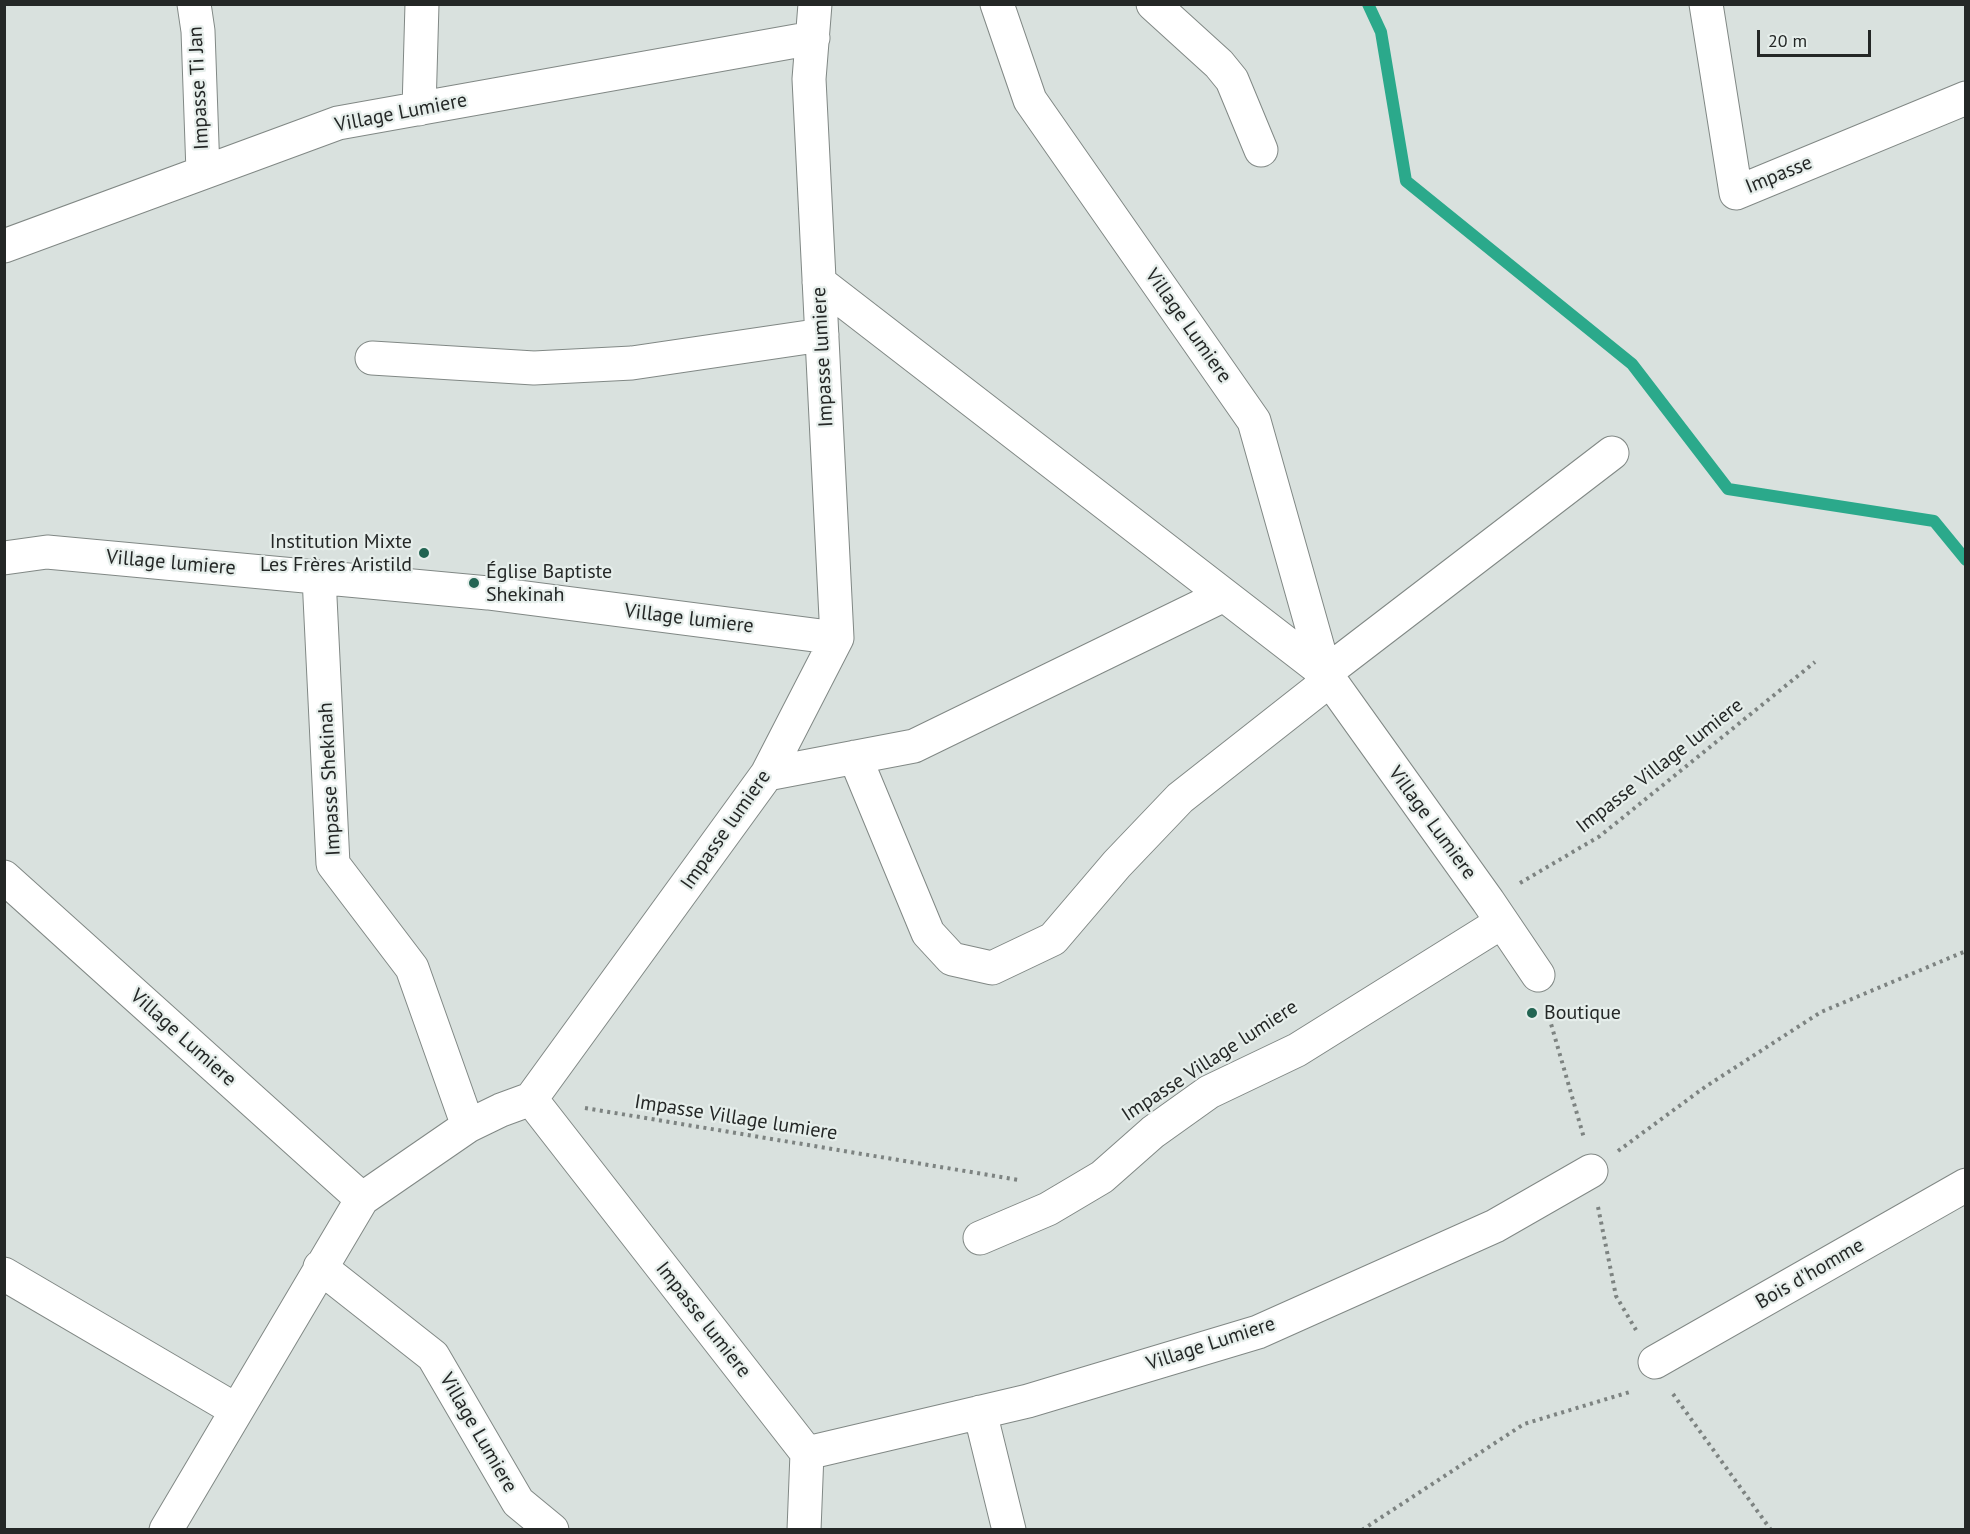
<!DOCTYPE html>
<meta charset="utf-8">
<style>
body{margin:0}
#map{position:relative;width:1970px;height:1534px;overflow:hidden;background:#d9e1de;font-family:"PT Sans",sans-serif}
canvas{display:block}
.frame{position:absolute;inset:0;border:6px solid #242726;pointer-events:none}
.scale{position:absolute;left:1757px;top:30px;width:114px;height:27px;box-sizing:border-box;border:3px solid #242726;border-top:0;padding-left:8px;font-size:18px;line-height:21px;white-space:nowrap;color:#242726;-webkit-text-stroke:4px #e6eeeb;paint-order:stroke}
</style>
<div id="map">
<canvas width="1970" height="1534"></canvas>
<div class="frame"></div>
<div class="scale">20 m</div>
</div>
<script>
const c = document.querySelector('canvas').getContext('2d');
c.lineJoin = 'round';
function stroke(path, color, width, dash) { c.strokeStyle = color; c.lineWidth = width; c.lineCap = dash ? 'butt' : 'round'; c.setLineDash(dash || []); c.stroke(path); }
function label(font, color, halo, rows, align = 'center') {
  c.font = font + ' "PT Sans",sans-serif'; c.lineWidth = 4.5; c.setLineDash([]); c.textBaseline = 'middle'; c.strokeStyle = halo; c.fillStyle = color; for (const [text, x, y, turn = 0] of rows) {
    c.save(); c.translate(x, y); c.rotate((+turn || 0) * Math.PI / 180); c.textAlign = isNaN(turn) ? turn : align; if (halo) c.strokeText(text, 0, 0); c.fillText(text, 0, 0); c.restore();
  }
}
const stream = new Path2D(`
 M1368,4L1381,32L1406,181L1632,364L1728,489L1934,521L1966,560`);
const path = new Path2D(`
 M1520,883L1600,836L1815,662
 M1547,1010L1584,1138
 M585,1108L1019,1180
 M1618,1151L1705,1087L1821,1012L1966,951
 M1598,1207L1616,1296L1636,1330
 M1673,1394L1771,1530
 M1362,1530L1524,1424L1633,1391`);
const minor = new Path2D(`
 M194,4L198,31L203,172
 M1153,4L1219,64L1232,80L1261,150
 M1706,4L1736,193L1966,98
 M419,109L422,4
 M4,246L338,123L813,38
 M819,282L1325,673L1254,421L1030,100L997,4
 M372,358L534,368L632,363L822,335
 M4,558L47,552L488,593L837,638
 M319,577L333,864L412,968L468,1126
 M855,757L928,933L952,959L992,968L1053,939L1117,864L1180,798L1330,680
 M767,774L914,746L1224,595
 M4,877L362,1199
 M1538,975L1488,901L1325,673L1612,453
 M980,1238L1048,1209L1102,1177L1153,1132L1209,1092L1297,1050L1502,922
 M320,1267L433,1356L518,1502L552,1530
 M4,1274L236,1410
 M1655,1362L1966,1185
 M980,1412L1009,1530
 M807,1453L1028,1401L1258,1332L1495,1226L1591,1171
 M166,1530L362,1199L468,1126L501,1110L531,1099
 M804,1530L807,1453L531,1099L767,774L837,638L809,79L815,4`);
const markers = [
 [424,553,6,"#226452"],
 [474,583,6,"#226452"],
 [1532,1013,6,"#226452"]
];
const streetNames = [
 ["Impasse Ti Jan",199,88,-93],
 ["Village Lumiere",401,113,-11],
 ["Impasse",1779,175,-22],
 ["Village Lumiere",1188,326,55],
 ["Impasse lumiere",823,357,-93],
 ["Village lumiere",171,563,5],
 ["Village lumiere",689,619,7],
 ["Impasse Village lumiere",1660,766,-38],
 ["Impasse Shekinah",330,779,-93],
 ["Village Lumiere",1432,823,54],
 ["Impasse lumiere",726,830,-55],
 ["Village Lumiere",183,1038,42],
 ["Impasse Village lumiere",1210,1061,-33],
 ["Impasse Village lumiere",736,1118,9],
 ["Bois d'homme",1810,1274,-30],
 ["Impasse lumiere",703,1320,52],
 ["Village Lumiere",1211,1344,-18],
 ["Village Lumiere",478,1433,60]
];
const poiNames = [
 ["Institution Mixte",412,542,"right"],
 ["Les Frères Aristild",412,565,"right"],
 ["Église Baptiste",486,572],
 ["Shekinah",486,595],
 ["Boutique",1544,1013]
];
stroke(stream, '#2ba98b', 12);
stroke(minor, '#818885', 35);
stroke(path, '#7d8381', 4, [3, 4.5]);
stroke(minor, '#fff', 33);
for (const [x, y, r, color] of markers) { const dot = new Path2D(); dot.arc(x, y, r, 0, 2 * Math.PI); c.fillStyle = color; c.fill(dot); stroke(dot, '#e6eeeb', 2); }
label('20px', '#242726', '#e6eeeb', streetNames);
label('20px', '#242726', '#e6eeeb', poiNames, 'left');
</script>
